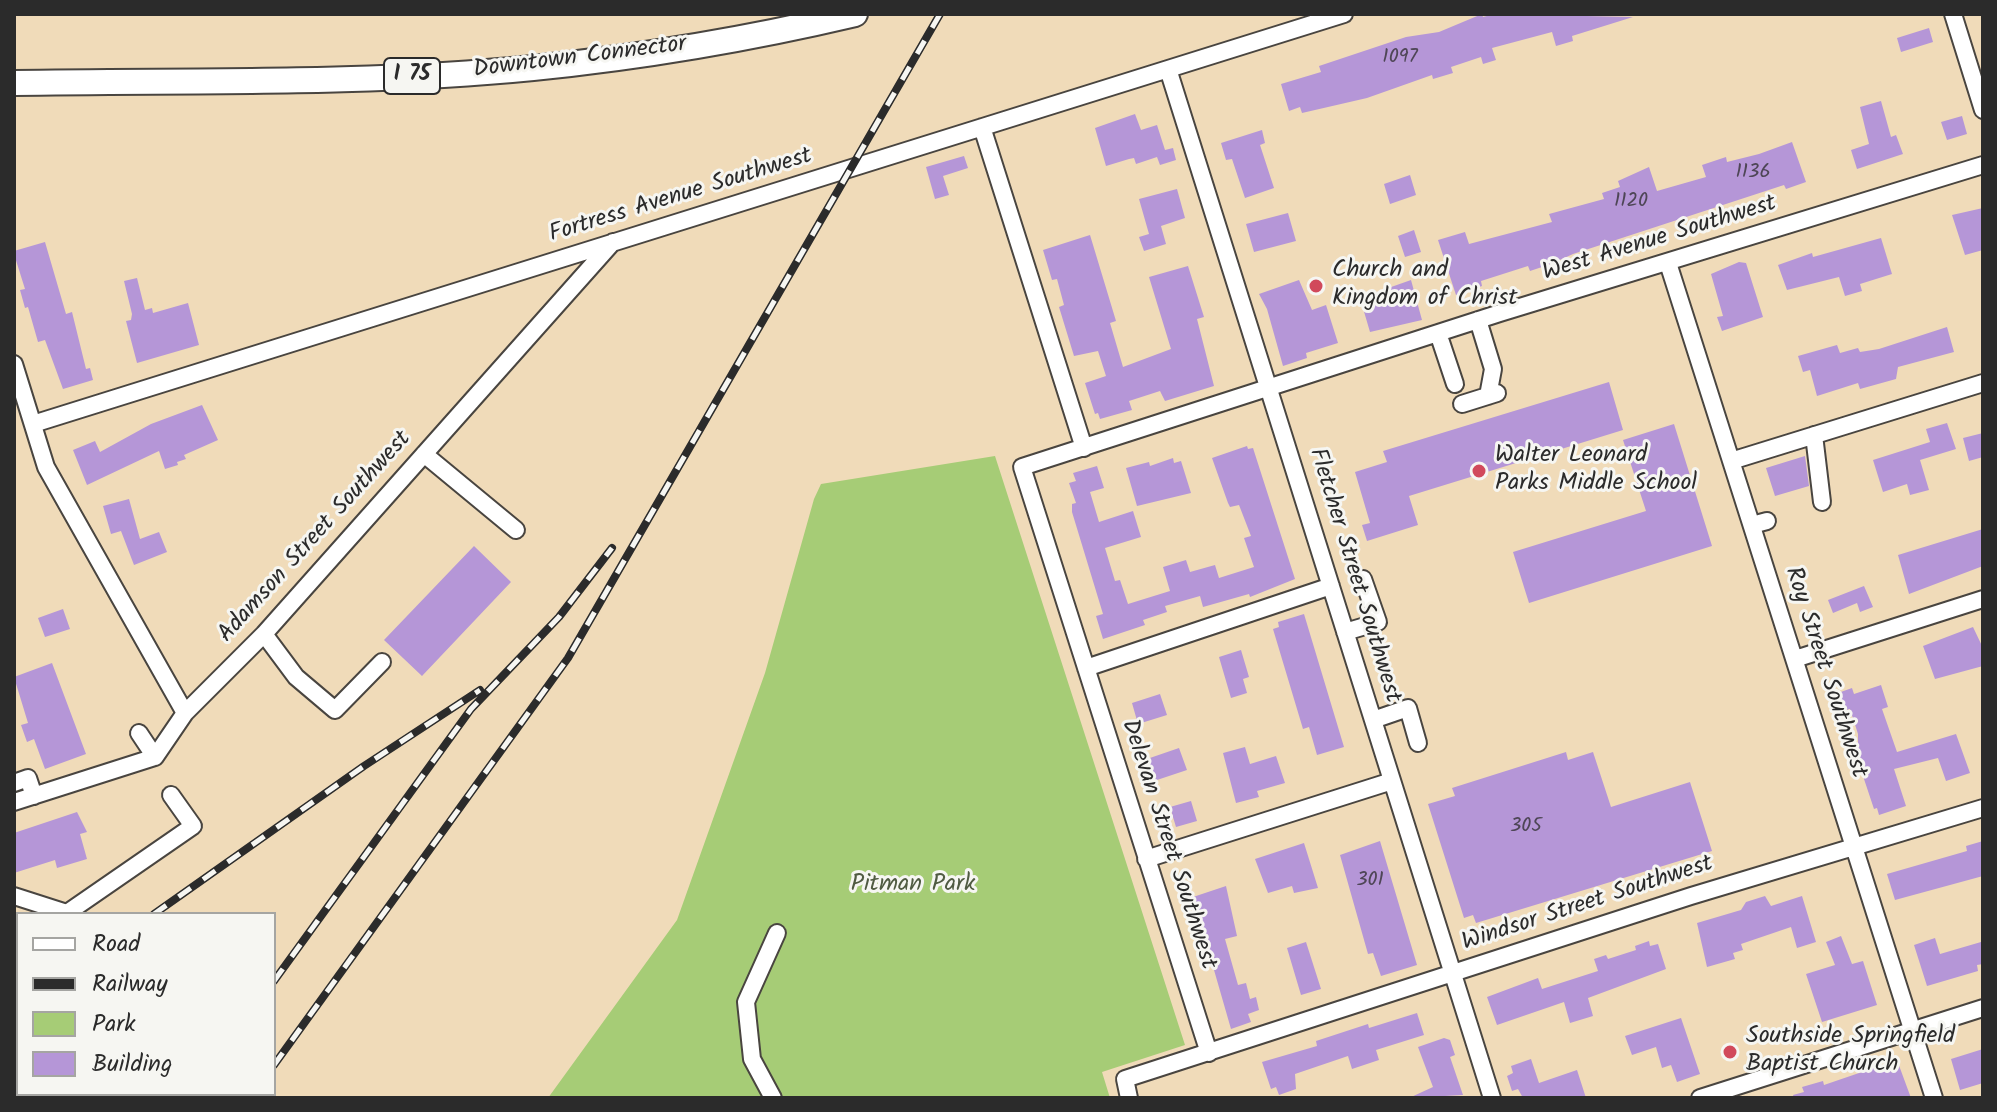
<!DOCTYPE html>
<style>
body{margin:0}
#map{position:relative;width:1997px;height:1112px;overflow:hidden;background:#f0dbb9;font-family:Kalam,sans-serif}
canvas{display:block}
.frame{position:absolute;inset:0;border:16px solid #2b2b2b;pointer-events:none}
.legend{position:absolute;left:16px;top:912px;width:260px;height:184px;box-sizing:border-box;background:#f6f6f2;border:2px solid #a5a5a2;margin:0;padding:10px 14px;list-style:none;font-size:24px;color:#2b2b2b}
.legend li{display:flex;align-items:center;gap:16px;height:40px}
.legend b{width:40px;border:2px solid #a5a5a2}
</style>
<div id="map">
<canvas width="1997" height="1112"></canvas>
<div class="frame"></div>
<ul class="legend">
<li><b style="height:10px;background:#fff"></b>Road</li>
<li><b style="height:10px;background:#2b2b2b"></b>Railway</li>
<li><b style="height:22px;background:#a6cc76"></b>Park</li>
<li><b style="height:22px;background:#b596d7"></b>Building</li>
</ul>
</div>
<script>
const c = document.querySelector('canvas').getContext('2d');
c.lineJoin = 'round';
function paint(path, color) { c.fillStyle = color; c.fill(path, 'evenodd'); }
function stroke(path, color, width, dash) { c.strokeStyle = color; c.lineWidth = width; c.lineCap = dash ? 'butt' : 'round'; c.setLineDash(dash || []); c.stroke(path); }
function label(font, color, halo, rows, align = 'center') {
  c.font = font + ' Kalam,sans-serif'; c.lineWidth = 6; c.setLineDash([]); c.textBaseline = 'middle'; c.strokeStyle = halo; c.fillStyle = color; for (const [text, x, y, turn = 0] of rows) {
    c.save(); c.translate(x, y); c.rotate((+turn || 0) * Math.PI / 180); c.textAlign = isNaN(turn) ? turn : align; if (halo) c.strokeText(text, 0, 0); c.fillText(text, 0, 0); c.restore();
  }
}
const green = new Path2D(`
 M995,456L1185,1045L1102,1072L1110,1098H548L677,920L765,673L814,499L821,484Z`);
const building = new Path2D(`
 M1482,14L1483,17L1494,14L1633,17L1572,36L1573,41L1556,46L1552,32L1492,48L1496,60L1483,64L1481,57L1451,67L1453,73L1433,79L1432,75L1367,98L1302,113L1300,107L1289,111L1281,84L1321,72L1319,66L1406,37L1439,32Z
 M1929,28L1933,42L1901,52L1897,38Z
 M1881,101L1891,137L1896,135L1903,154L1857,169L1851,150L1869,144L1860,107Z
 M1135,114L1141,130L1157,125L1165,150L1173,148L1176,160L1160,165L1157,157L1136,164L1134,158L1129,159L1106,166L1095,128Z
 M1962,116L1967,134L1947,140L1941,122Z
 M1262,130L1265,143L1260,145L1274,188L1245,198L1232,159L1226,160L1221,143Z
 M1792,142L1806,182L1786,189L1784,185L1573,254L1551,264L1530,271L1528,266L1481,281L1482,286L1456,295L1438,240L1465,232L1469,244L1552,222L1549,214L1604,199L1602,193L1620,187L1618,181L1649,167L1657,191L1706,177L1702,165L1726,157L1727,162L1759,154Z
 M964,156L968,168L943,176L949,195L935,199L926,167Z
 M1410,175L1416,195L1390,204L1384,184Z
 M1177,189L1185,218L1161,226L1166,244L1144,251L1139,237L1149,234L1139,199Z
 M1983,208V250L1965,255L1952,215Z
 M1288,213L1296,241L1254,252L1246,224Z
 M1414,230L1421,252L1405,257L1398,236Z
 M1090,235L1116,321L1110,323L1123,367L1171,349L1149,277L1188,266L1204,317L1197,319L1214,386L1165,401L1160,391L1129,401L1132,410L1100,419L1098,413L1095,414L1085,383L1106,376L1098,351L1074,356L1059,307L1064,305L1057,279L1052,280L1043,250Z
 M1881,238L1892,274L1860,284L1862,291L1845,296L1839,277L1787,290L1778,265L1812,253L1813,257Z
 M45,242L66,314L72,312L86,369L90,368L93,380L63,389L45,340L38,342L28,307L25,308L20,290L25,289L14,254V251Z
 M1739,262L1746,263L1763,317L1722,331L1717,317L1723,316L1711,274Z
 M137,278L145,310L152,308L153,313L188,303L199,345L137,363L126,321L131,320L132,314L124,281Z
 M1299,280L1312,310L1326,305L1338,343L1306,353L1307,358L1283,366L1267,309L1259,294Z
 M1411,280L1422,320L1370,332L1360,298Z
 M1947,327L1954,352L1898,367L1896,379L1860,389L1858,383L1817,396L1810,370L1803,372L1798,356L1837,345L1840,353L1858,348L1860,352L1879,349Z
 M1609,382L1623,430L1409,496L1418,525L1367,541L1362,525L1370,523L1355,472L1387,462L1383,451Z
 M202,405L218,440L184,455L186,459L177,462L178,465L165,469L159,451L87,485L73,450L95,441L100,452L151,424Z
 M1947,423L1956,449L1920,460L1929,490L1910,495L1907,484L1883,492L1873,460L1930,442L1926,429Z
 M1674,424L1712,546L1529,603L1513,552L1646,511L1623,440Z
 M1983,433V457L1969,461L1963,438Z
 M1247,446L1248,449L1253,448L1295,579L1250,597L1249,594L1203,607L1200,596L1165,606L1167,612L1143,620L1145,625L1103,639L1096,616L1103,614L1072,512V504L1076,503L1069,483L1076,481L1073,473L1097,466L1104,488L1090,492L1099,522L1133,511L1141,537L1105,548L1115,581L1120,580L1128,604L1170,591L1163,567L1186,560L1190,572L1215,565L1219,578L1254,567L1244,538L1251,536L1239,505L1230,507L1228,503L1212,458Z
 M1805,456L1809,486L1775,496L1766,468Z
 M1173,458L1174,463L1181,461L1191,493L1137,506L1126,468L1149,462L1150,466Z
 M129,499L140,539L159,532L167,552L134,565L121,531L111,534L103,506Z
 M1983,529V566L1909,594L1898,555Z
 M474,546L511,582L422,676L384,640Z
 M1864,586L1873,607L1860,612L1857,603L1833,613L1828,600Z
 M63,609L70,629L45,637L38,618Z
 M1304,614L1344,747L1317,755L1309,727L1303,729L1273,629L1279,627L1278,622Z
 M1973,627L1983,648V666L1935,679L1923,646Z
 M1241,650L1249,677L1243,679L1247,693L1231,698L1219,657Z
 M52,663L86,754L45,769L34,739L27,742L21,725L28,723L14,677Z
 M1881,685L1888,707L1882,709L1897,752L1956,734L1970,773L1946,781L1938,758L1894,769L1906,806L1879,815L1877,808L1874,809L1853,746L1858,744V734L1850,709L1843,711L1838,693L1852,688L1854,694Z
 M1160,694L1167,715L1138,724L1132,703Z
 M1245,747L1250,764L1276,756L1285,783L1257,791L1259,797L1236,803L1223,753Z
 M1179,748L1187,770L1151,782L1144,760Z
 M1566,752L1568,760L1593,752L1611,807L1690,782L1712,851L1476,923L1473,915L1464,918L1428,804L1455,796L1452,788Z
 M1191,801L1197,821L1176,827L1170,807Z
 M77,812L87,832L80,834L87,859L57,868L55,860L14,873V833Z
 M1380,841L1417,965L1381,976L1373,953L1368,954L1340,855Z
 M1983,841V876L1895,900L1887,874L1967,851L1966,846Z
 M1304,843L1318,888L1294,893L1292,886L1268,893L1255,859Z
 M1226,886L1237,936L1225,939L1238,985L1246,983L1250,999L1256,997L1259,1010L1248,1014L1251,1022L1231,1029L1193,897Z
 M1765,896L1771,906L1802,896L1816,942L1797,948L1791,927L1741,944L1743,950L1733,953L1735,959L1707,967L1697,923L1741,910L1746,902Z
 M1841,936L1852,964L1863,961L1877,1005L1822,1022L1806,974L1835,965L1826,942Z
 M1935,938L1940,954L1981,942L1983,964L1977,965L1978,971L1927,986L1914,945Z
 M1649,941L1650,946L1658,944L1666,969L1588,998L1593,1016L1570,1023L1564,1002L1497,1025L1487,997L1538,978L1542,989L1598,971L1594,959L1606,955L1608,959L1636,950L1635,946Z
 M1306,942L1321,989L1301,995L1287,948Z
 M1417,1013L1424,1035L1376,1050L1379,1060L1352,1069L1348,1056L1295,1074L1296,1089L1279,1095L1276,1087L1271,1089L1262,1062L1317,1046L1316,1041L1368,1024L1369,1028Z
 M1681,1018L1700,1074L1677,1082L1671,1065L1662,1068L1656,1047L1632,1055L1625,1036Z
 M1444,1038L1450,1040L1455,1055L1450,1057L1463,1095L1409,1098L1433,1087L1418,1047Z
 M1983,1049V1083L1960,1090L1951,1059Z
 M1531,1059L1539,1083L1577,1070L1586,1098H1523L1518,1089L1512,1091L1507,1076L1513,1073L1511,1066Z
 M1897,1060L1911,1098H1794L1793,1095L1804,1092L1802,1087L1823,1081L1824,1085Z`);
const minor = new Path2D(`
 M1953,14L1983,110
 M1168,69L1492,1098
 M982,127L1084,448
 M1668,263L1934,1098
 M1478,320L1493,369L1488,396
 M1438,333L1455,384
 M14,364L46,467L185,713
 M1462,404L1497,393
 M33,424L1344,14
 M1814,435L1822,502
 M424,454L516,530
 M1731,461L1983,383
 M1752,525L1767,521
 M1363,579L1378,622
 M1345,632L1372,624
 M264,634L296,677L335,710L382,662
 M1795,659L1983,599
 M1086,668L1331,586
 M1373,720L1408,708L1418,743
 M139,733L155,757
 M14,783L28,778L34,796
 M14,802L155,757L185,713L264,634L613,242
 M1146,859L1392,781
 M14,896L67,913L193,826L171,795
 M1209,1053L1022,467L1500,313L1983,165
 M773,1098L752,1059L746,1002L777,933
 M1129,1098L1125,1079L1691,896L1983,808
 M1700,1098L1983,1008`);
const highway = new Path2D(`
 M14,83C187,80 361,85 533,68C642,57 749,39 855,14`);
const rail = new Path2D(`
 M154,914L364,766L480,690
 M274,981L471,709L559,617L612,548
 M14,993L18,991
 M274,1065L568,658L940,14
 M189,1098L191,1094
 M236,1098L238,1094
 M250,1098L253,1094`);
const markers = [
 [1316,286,8,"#d1495b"],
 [1479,471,8,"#d1495b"],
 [1730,1052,8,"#d1495b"]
];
const numberNames = [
 ["1097",1400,59],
 ["1136",1753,174],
 ["1120",1631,203],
 ["305",1526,828],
 ["301",1370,882]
];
const shields = [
 [412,76,56]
];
const shieldNames = [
 ["I 75",412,76]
];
const streetNames = [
 ["Downtown Connector",580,59,-7],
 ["Fortress Avenue Southwest",681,197,-17],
 ["West Avenue Southwest",1660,240,-17],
 ["Adamson Street Southwest",316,538,-48],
 ["Fletcher Street Southwest",1353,576,73],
 ["Roy Street Southwest",1824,673,72],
 ["Delevan Street Southwest",1167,845,72],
 ["Windsor Street Southwest",1588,905,-18]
];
const poiNames = [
 ["Church and",1332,272],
 ["Kingdom of Christ",1332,300],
 ["Walter Leonard",1495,457],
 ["Parks Middle School",1495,485],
 ["Southside Springfield",1746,1038],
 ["Baptist Church",1746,1066]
];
const parkNames = [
 ["Pitman Park",913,886]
];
paint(green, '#a6cc76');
paint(building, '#b596d7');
stroke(minor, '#494540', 20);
stroke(highway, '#494540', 28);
stroke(minor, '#fff', 16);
stroke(highway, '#fff', 24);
stroke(rail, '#2b2b2b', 8);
stroke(rail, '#f6f6f2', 5, [15]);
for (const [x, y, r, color] of markers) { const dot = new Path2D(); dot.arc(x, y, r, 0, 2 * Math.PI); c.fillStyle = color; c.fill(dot); stroke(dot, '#f6f6f2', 3); }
label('20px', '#4e4656', null, numberNames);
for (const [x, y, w] of shields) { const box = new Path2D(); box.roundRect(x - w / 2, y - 18, w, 36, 6); c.fillStyle = '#f6f6f2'; c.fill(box); stroke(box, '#2b2b2b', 2); }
label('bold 22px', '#2b2b2b', null, shieldNames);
label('24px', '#2b2b2b', '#f6f6f2', streetNames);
label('24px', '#2b2b2b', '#f6f6f2', poiNames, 'left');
label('24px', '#505b42', '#f6f6f2', parkNames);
</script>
